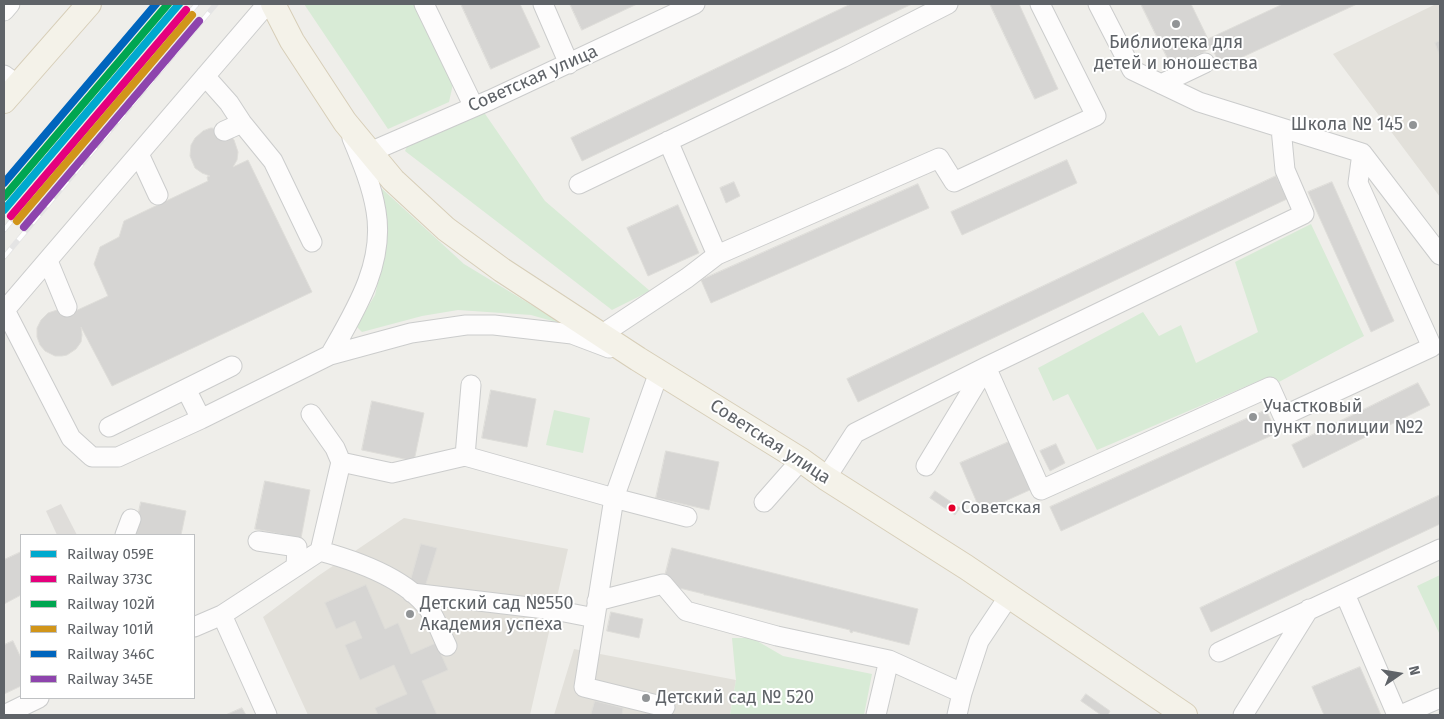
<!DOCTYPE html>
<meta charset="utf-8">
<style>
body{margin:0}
#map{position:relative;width:1444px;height:719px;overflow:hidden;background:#efeeea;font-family:"Fira Sans",sans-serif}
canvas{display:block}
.frame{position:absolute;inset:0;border:5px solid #5f6368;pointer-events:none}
.legend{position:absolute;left:20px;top:534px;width:175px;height:165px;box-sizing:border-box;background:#fff;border:1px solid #bfc1c3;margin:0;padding:6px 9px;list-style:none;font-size:15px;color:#5f6368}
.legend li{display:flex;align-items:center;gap:10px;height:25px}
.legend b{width:25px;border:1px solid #bfc1c3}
.north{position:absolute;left:1374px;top:649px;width:50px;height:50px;-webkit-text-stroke:4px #fff;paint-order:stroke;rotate:77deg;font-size:14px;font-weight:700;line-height:20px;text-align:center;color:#5f6368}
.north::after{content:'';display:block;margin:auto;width:18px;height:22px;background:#5f6368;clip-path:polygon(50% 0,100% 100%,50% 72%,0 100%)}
</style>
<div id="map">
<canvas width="1444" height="719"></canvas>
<div class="frame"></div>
<ul class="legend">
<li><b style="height:6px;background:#00a9ce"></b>Railway 059Е</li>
<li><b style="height:6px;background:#e5007d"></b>Railway 373C</li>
<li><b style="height:6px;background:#00a651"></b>Railway 102Й</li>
<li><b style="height:6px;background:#d1951a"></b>Railway 101Й</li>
<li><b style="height:6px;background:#0065bd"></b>Railway 346С</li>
<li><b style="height:6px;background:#8e44ad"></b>Railway 345Е</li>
</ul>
<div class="north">N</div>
</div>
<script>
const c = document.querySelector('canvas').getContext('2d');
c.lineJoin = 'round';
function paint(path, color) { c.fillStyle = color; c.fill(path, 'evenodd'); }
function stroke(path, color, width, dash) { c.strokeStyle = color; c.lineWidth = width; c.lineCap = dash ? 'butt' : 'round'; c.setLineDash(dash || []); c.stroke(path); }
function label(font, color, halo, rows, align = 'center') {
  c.font = font + ' "Fira Sans",sans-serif'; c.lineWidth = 4; c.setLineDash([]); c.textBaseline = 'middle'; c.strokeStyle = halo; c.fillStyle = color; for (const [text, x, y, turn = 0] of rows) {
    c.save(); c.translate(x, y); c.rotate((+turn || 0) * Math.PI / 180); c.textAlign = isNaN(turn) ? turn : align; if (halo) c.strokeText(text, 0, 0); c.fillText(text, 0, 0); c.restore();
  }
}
const industrial = new Path2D(`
 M61,504L77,535H57L46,511Z`);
const education = new Path2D(`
 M1436,4H1440V197L1333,54Z
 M404,518L568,549L530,715H308L263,617L318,576Z
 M574,649L736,680L730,715H554Z`);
const green = new Path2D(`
 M304,4H414L453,84L449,102L388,129Z
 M481,108L545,201L650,291L612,310L405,151L410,139Z
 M379,186L464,264L563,324L531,315L458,310L422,316L362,332L356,326L375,295L384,256Z
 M1311,224L1364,336L1279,382L1268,377L1097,450L1068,394L1053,401L1038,368L1143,312L1159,336L1181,325L1196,363L1258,332L1235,262Z
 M554,410L590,418L583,453L546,445Z
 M1440,575V635L1417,586Z
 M732,638H752L783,656L872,674L864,715H730L736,680Z`);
const building = new Path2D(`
 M461,4H520L540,47L491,69Z
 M570,4H637L582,30Z
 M851,4H912L582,161L571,138Z
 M990,4H1019L1058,89L1035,99Z
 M1141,4H1191L1208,39L1283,4H1357L1221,67L1212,48L1172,67Z
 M1440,41V56L1435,43Z
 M211,128L222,129L229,133L234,140L238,152L237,160L233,167L248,160L312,292L112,386L81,327L82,335L81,342L76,349L67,355L62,356H55L45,351L40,345L37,337V328L41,320L48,313L57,310L71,313L108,296L94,264L100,247L119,237L124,221L208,181L207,177L210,176L202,173L195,168L190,156L191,145L195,138L203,131Z
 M1067,160L1077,183L962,235L951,212Z
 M1276,176L1287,199L858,402L847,379Z
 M734,182L740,196L726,203L720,188Z
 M1332,182L1394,321L1371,332L1308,192Z
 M918,184L929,208L711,303L701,280Z
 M678,205L699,253L648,276L627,228Z
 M1418,383L1430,405L1303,468L1292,445Z
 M491,390L536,399L527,447L482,438Z
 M372,401L424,413L414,461L362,450Z
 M1266,410L1277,433L1061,531L1050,507Z
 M1011,441L1032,489L981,512L960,463Z
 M1056,444L1065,463L1050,471L1040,451Z
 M666,451L719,462L709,510L656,498Z
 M265,481L310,490L301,538L255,529Z
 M935,491L960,508L955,515L930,498Z
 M1440,495V524L1211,632L1200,608Z
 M141,502L186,511L181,535H134Z
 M421,544L437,548L425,587L410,583Z
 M672,548L918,609L909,645L853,631L852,633L850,632V630L706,595H704V594L663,584Z
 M21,552V595L4,604V560Z
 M366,585L385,629L398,623L411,654L436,643L448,670L422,681L437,715H378L375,708L407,694L394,665L360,680L345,645L362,638L355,621L336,629L325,603Z
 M611,612L643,619L639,638L607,631Z
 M13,641L21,658V686L4,694V645Z
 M1360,667L1381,715H1324L1312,687Z
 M1086,694L1110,711L1108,715H1101L1081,701Z
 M595,701L623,708L622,715H591Z
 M242,708L246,715H226Z`);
const minor = new Path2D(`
 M267,4L5,310L71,438L92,457H118L201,419L330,355L411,333L466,325H494L572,334L609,348
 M424,4L474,107
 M543,4L569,64
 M1098,4L1132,70L1199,102L1362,153L1440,255
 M4,11L10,4
 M4,75L18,85
 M205,76L229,103L242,123L273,161L312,242
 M1161,84L1205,63
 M224,131L242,123
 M370,152L490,100L695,4
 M139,154L158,195
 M579,184L842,58L948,4
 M717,255L939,158L954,182L1096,116L1040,4
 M48,261L67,307
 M601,335L687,278L717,255L668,141
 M330,355C355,311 385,264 376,211C372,186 362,162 352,138
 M186,389L201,419
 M311,414L335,448L341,462
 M109,427L232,366
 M465,456L471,385
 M926,466L986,367L1041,490L1270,387L1283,416L1432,347L1358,183L1362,153
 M826,478L855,433L986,367L1304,214L1285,170L1281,128
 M764,502L801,460
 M125,535L131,519
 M258,541L297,547L296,566
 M320,551C357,561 411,580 432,614C438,624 442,636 447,646
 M412,593L554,610L595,618
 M1345,594L1397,715
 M597,601L663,584L686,611L777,636L889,660L962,693
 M222,615L267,715
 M194,627L222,615L320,551L341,462L392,473L465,456L614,498L659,372
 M1219,652L1440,549
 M665,707L584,687L614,498L687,517
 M4,715L39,698
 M876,715L889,660
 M957,715L962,693L979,641L1009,596
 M1243,715L1309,609
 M1401,715L1440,698`);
const major = new Path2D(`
 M273,4L292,41L345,122L393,180L446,229L502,270L638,359L801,460L826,478L966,567L1185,715
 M4,101L89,4`);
const rail = new Path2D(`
 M4,230L38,188L197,4
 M4,257L216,4`);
const rail1 = new Path2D(`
 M4,210L179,4`);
const rail2 = new Path2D(`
 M11,216L186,10`);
const rail3 = new Path2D(`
 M4,197L168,4`);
const rail4 = new Path2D(`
 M17,221L192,15`);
const rail5 = new Path2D(`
 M4,183L156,4`);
const rail6 = new Path2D(`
 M24,227L199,21`);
const markers = [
 [1176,24,5,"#919496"],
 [1413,125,5,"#919496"],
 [1253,417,5,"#919496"],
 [952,508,4.5,"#e4002b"],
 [410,614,5,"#919496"],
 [646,698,5,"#919496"]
];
const busNames = [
 ["Советская",961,508]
];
const poiNames = [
 ["Библиотека для",1176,43,"center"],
 ["детей и юношества",1176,64,"center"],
 ["Школа № 145",1403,125,"right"],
 ["Участковый",1263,407],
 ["пункт полиции №2",1263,428],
 ["Детский сад №550",420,604],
 ["Академия успеха",420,625],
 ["Детский сад № 520",656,698]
];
const streetNames = [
 ["Советская улица",533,79,-24],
 ["Советская улица",770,442,33]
];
paint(industrial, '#dfddda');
paint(education, '#e2e0da');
paint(green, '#d8ebd6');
paint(building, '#d6d5d3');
stroke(building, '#deddd9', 1);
stroke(minor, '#cbcccc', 21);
stroke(major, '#d7ceb8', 26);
stroke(minor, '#fdfcfc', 19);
stroke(major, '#f4f2e9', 24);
stroke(rail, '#e4e4e4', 5.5);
stroke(rail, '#fff', 4, [11]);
stroke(rail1, '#00a9ce', 8);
stroke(rail2, '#e5007d', 8);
stroke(rail3, '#00a651', 8);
stroke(rail4, '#d1951a', 8);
stroke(rail5, '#0065bd', 8);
stroke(rail6, '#8e44ad', 8);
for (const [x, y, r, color] of markers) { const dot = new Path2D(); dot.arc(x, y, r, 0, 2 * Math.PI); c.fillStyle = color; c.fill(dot); stroke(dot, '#fff', 2); }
label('17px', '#5f6368', '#fff', busNames, 'left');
label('18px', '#5f6368', '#fff', poiNames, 'left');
label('18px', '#5f6368', '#fff', streetNames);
</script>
